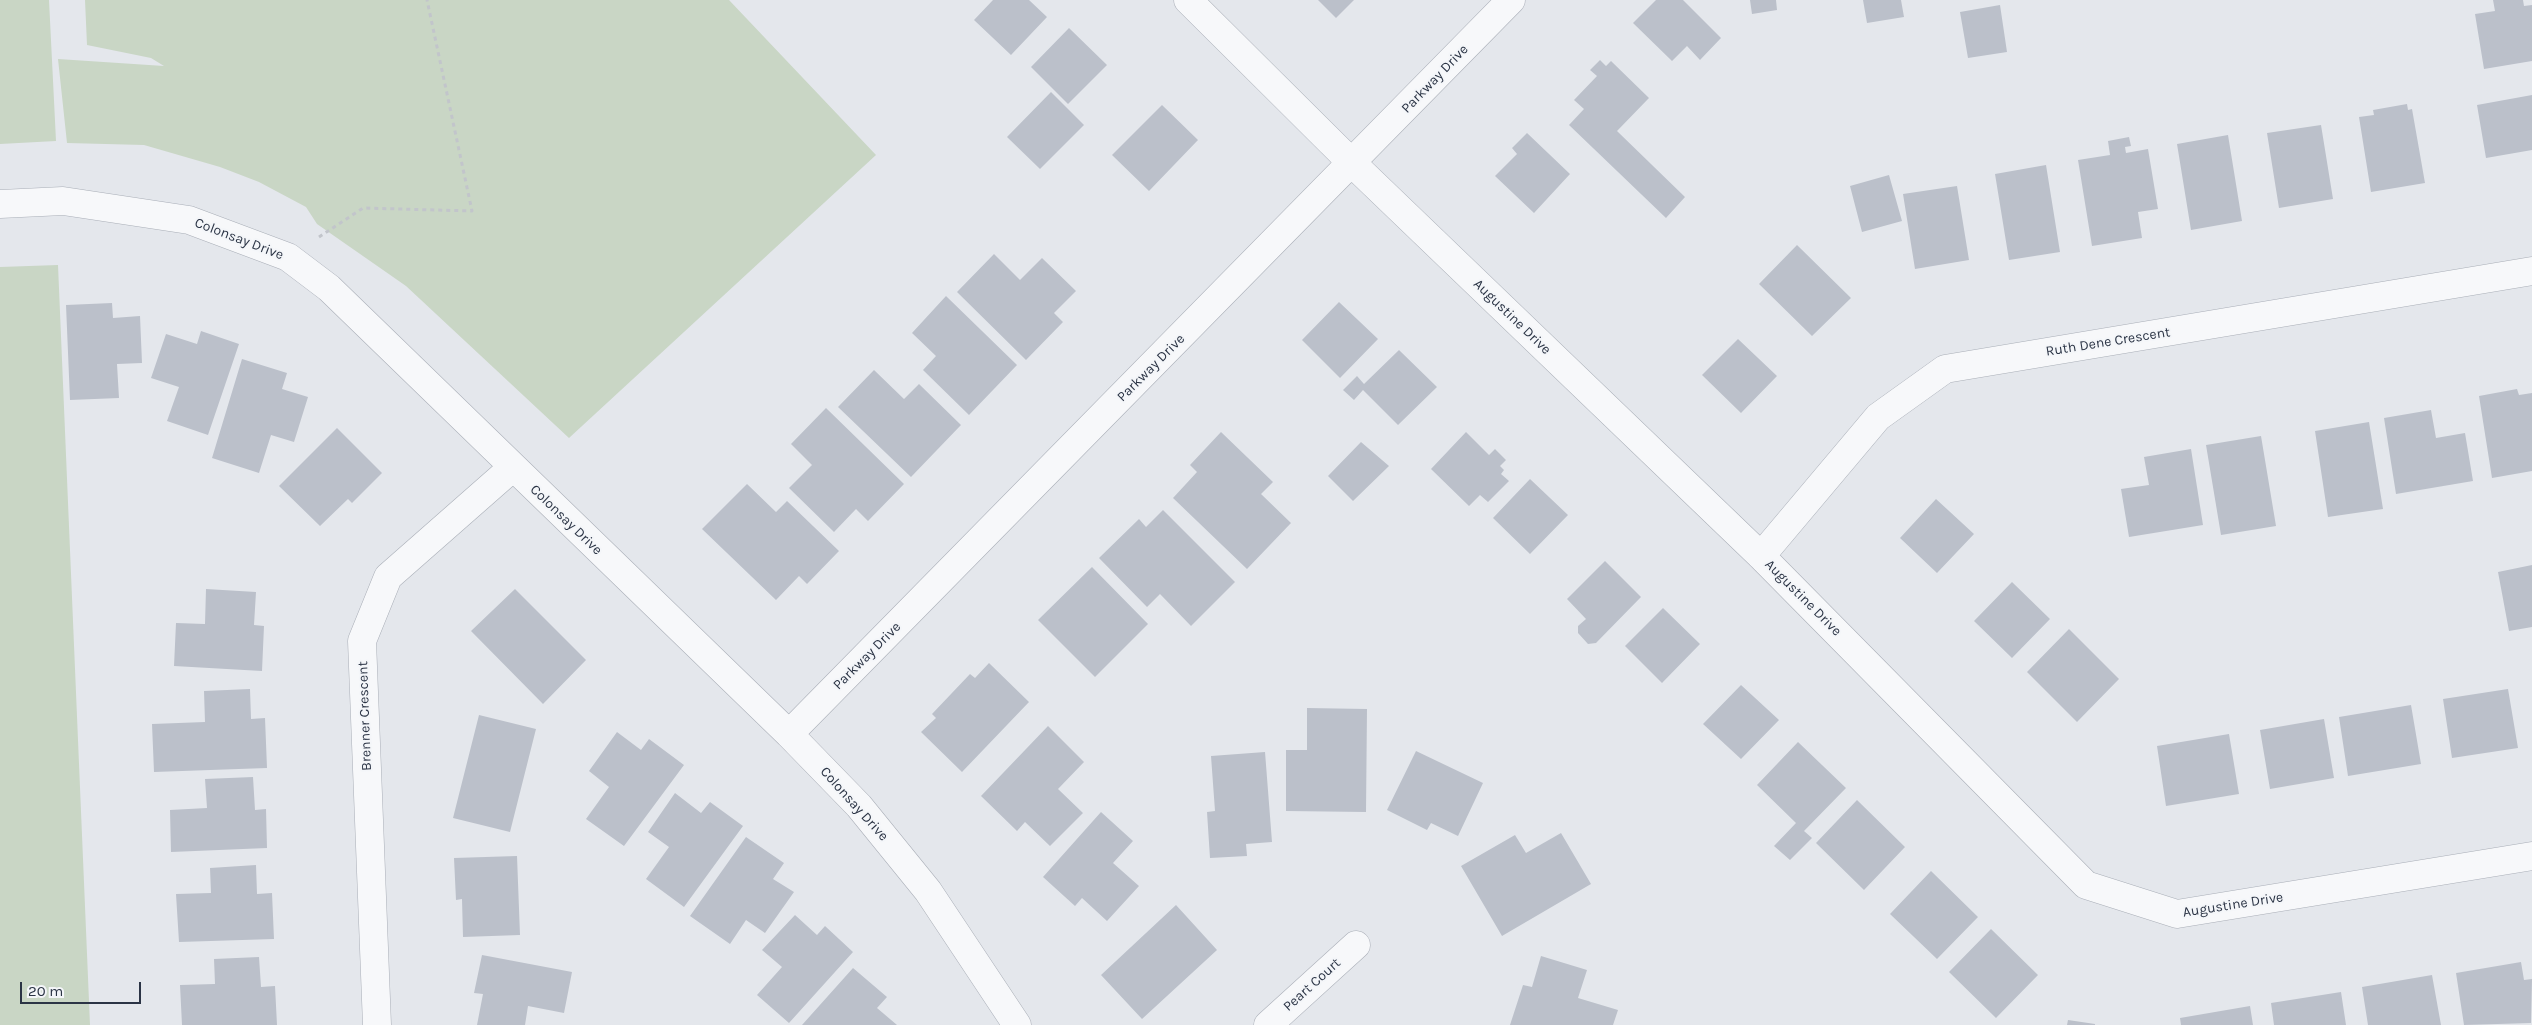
<!DOCTYPE html>
<style>
body{margin:0}
#map{position:relative;width:2532px;height:1025px;overflow:hidden;background:#e4e7ec;font-family:Karla,sans-serif}
canvas{display:block}
.scale{position:absolute;left:20px;top:982px;width:121px;height:22px;box-sizing:border-box;border:2px solid #2b3445;border-top:0;padding-left:6px;font-size:15px;line-height:18px;white-space:nowrap;color:#2b3445;-webkit-text-stroke:4px #f4f6f9;paint-order:stroke}
</style>
<div id="map">
<canvas width="2532" height="1025"></canvas>
<div class="scale">20 m</div>
</div>
<script>
const c = document.querySelector('canvas').getContext('2d');
c.lineJoin = 'round';
function paint(path, color) { c.fillStyle = color; c.fill(path, 'evenodd'); }
function stroke(path, color, width, dash) { c.strokeStyle = color; c.lineWidth = width; c.lineCap = dash ? 'butt' : 'round'; c.setLineDash(dash || []); c.stroke(path); }
function label(font, color, halo, rows, align = 'center') {
  c.font = font + ' Karla,sans-serif'; c.lineWidth = 4; c.setLineDash([]); c.textBaseline = 'middle'; c.strokeStyle = halo; c.fillStyle = color; for (const [text, x, y, turn = 0] of rows) {
    c.save(); c.translate(x, y); c.rotate((+turn || 0) * Math.PI / 180); c.textAlign = isNaN(turn) ? turn : align; if (halo) c.strokeText(text, 0, 0); c.fillText(text, 0, 0); c.restore();
  }
}
const green = new Path2D(`
 M0,0H49L56,141L0,144Z
 M85,0H729L876,155L569,438L406,286L317,224L306,207L259,182L220,167L144,145L67,143L58,59L164,66L151,58L87,45Z
 M58,265L90,1025H0V267Z`);
const building = new Path2D(`
 M993,0H1029L1047,17L1011,55L974,20Z
 M1318,0H1354L1336,18Z
 M1656,0H1683L1721,38L1700,60L1687,46L1672,61L1633,23Z
 M1750,0H1776L1777,10L1752,14Z
 M1863,0H1901L1904,17L1867,23Z
 M2493,0H2523L2524,6L2532,5V61L2484,69L2475,14L2495,11Z
 M2000,5L2007,52L1968,58L1960,12Z
 M1069,28L1107,65L1068,104L1031,67Z
 M1600,60L1606,66L1611,61L1649,98L1617,131L1685,197L1666,218L1569,125L1584,109L1574,100L1597,76L1590,70Z
 M1051,92L1084,125L1040,169L1007,137Z
 M2532,95V150L2486,158L2477,105Z
 M2407,104L2408,110L2412,109L2425,183L2371,192L2359,117L2374,115L2373,110Z
 M1162,105L1198,140L1149,191L1112,155Z
 M2321,125L2333,199L2279,208L2267,133Z
 M1527,133L1570,174L1534,213L1495,176L1517,154L1512,148Z
 M2228,135L2242,221L2191,230L2177,144Z
 M2129,137L2131,146L2125,147L2126,153L2148,149L2158,209L2138,212L2142,238L2092,246L2078,160L2110,155L2108,141Z
 M2046,165L2060,252L2009,260L1995,174Z
 M1889,175L1902,221L1862,232L1850,186Z
 M1957,186L1969,260L1915,269L1903,194Z
 M1797,245L1851,298L1812,336L1759,284Z
 M994,254L1020,280L1042,258L1076,291L1054,313L1063,322L1026,360L957,292Z
 M946,296L1017,365L969,415L923,370L936,356L912,333Z
 M1339,302L1378,339L1340,378L1302,340Z
 M112,303L113,318L140,316L142,363L117,364L119,398L70,400L66,305Z
 M201,331L239,344L208,435L167,421L179,387L151,378L166,334L197,344Z
 M1738,339L1777,376L1741,413L1702,375Z
 M1399,350L1437,387L1398,425L1363,390L1354,400L1343,390L1357,376L1364,384Z
 M242,359L287,373L282,389L308,397L294,442L271,435L259,473L212,458Z
 M874,370L904,399L919,384L961,425L911,477L838,407Z
 M2517,389L2519,395L2532,393V471L2492,478L2479,396Z
 M826,408L904,484L868,521L856,509L834,532L789,488L812,465L791,444Z
 M2431,410L2436,438L2465,433L2473,481L2396,494L2384,418Z
 M2369,422L2383,509L2328,517L2315,431Z
 M337,428L382,473L352,503L348,499L320,526L279,486Z
 M1221,432L1273,482L1261,494L1291,523L1247,569L1173,498L1197,472L1190,465Z
 M1466,432L1489,455L1495,449L1506,460L1500,466L1504,470L1501,474L1509,481L1488,502L1480,495L1469,506L1431,469Z
 M2261,436L2276,526L2221,535L2206,445Z
 M1361,442L1389,466L1353,501L1328,476Z
 M2191,449L2203,525L2129,537L2121,489L2149,485L2144,457Z
 M1530,479L1568,515L1530,554L1493,518Z
 M747,484L776,512L787,501L839,551L807,584L799,576L776,600L702,529Z
 M1936,499L1974,534L1937,573L1900,538Z
 M1163,510L1235,582L1191,626L1160,594L1147,607L1099,558L1139,519L1146,527Z
 M1605,561L1641,597L1596,643L1588,644L1578,633V626L1586,619L1567,599Z
 M2532,565V627L2509,631L2498,572Z
 M1092,567L1148,624L1095,677L1038,620Z
 M2012,582L2050,619L2012,658L1974,621Z
 M206,589L256,592L254,625L264,626L262,671L174,666L176,623L205,624Z
 M515,589L586,660L543,704L471,631Z
 M1663,608L1700,644L1662,683L1625,646Z
 M2069,629L2119,679L2077,722L2027,672Z
 M989,663L1029,702L962,772L921,732L936,718L932,714L970,674L975,678Z
 M1741,685L1779,720L1741,759L1703,724Z
 M250,689L251,719L265,718L267,768L154,772L152,724L205,722L204,691Z
 M2508,689L2518,748L2452,758L2443,699Z
 M2411,705L2421,764L2348,776L2339,717Z
 M1307,708L1367,709L1366,812L1286,811V750H1307Z
 M479,715L536,729L510,832L453,818Z
 M2324,719L2334,778L2270,789L2260,730Z
 M1048,726L1084,762L1058,789L1083,813L1050,846L1025,822L1017,831L981,796Z
 M617,732L641,750L649,739L684,765L624,846L586,819L609,787L589,771Z
 M2229,734L2239,794L2166,806L2157,746Z
 M1798,742L1846,788L1804,831L1812,838L1790,860L1774,846L1796,823L1757,785Z
 M1416,751L1483,783L1458,836L1431,823L1427,830L1387,810Z
 M1265,752L1272,842L1246,844L1247,856L1210,858L1207,812L1215,811L1211,756Z
 M253,777L255,810L266,809L267,848L171,852L170,810L207,808L205,779Z
 M675,793L701,813L710,802L743,826L684,907L646,879L669,847L648,832Z
 M1857,800L1905,847L1864,890L1816,843Z
 M1101,812L1133,841L1113,863L1139,886L1107,921L1082,898L1075,906L1043,877Z
 M1561,833L1591,884L1502,936L1461,866L1515,835L1526,853Z
 M746,837L784,863L773,879L794,892L765,933L746,920L730,944L690,916Z
 M517,856L520,935L463,937L462,899L456,900L454,858Z
 M256,865L257,894L272,893L274,939L179,942L176,894L211,893L210,868Z
 M1931,871L1978,917L1937,959L1890,914Z
 M1176,905L1217,950L1142,1019L1101,975Z
 M795,915L817,935L825,926L853,952L789,1023L757,995L782,967L762,950Z
 M1991,929L2038,975L1996,1018L1949,972Z
 M482,955L572,972L564,1013L528,1006L525,1025H477L483,994L474,993Z
 M1541,956L1587,970L1578,998L1618,1010L1613,1025H1510L1523,985L1532,987Z
 M259,957L261,987L275,986L277,1025H182L180,985L215,984L214,959Z
 M2521,962L2524,980L2532,979L2531,1023L2464,1025L2456,973Z
 M853,968L887,997L877,1008L897,1025H802Z
 M2432,975L2441,1025H2368L2362,987Z
 M2341,992L2346,1025H2274L2271,1003Z
 M2250,1006L2253,1025H2181L2180,1018Z
 M2068,1020L2095,1024V1025H2067Z`);
const path = new Path2D(`
 M319,237L363,208L472,211L427,0`);
const minor = new Path2D(`
 M1188,0L1352,163L1761,556L2086,885L2177,914L2532,856
 M0,204L63,201L189,220L288,257L329,288L789,734L859,806L928,891L1017,1025
 M1761,556L1878,417L1945,369L2532,271
 M789,734L1511,0
 M377,1025L362,641L388,577L512,468
 M1268,1025L1356,945`);
const streetNames = [
 ["Parkway Drive",1435,79,-46],
 ["Colonsay Drive",239,239,21],
 ["Augustine Drive",1512,317,44],
 ["Ruth Dene Crescent",2108,342,-9],
 ["Parkway Drive",1151,368,-45],
 ["Colonsay Drive",566,520,44],
 ["Augustine Drive",1803,598,45],
 ["Parkway Drive",867,656,-45],
 ["Brenner Crescent",365,716,-92],
 ["Colonsay Drive",854,804,48],
 ["Augustine Drive",2233,905,-9],
 ["Peart Court",1312,985,-42]
];
paint(green, '#c9d6c5');
paint(building, '#bbc0ca');
stroke(minor, '#a9aeb7', 29);
stroke(path, '#c2c5cb', 3, [4, 4]);
stroke(minor, '#f7f8fa', 28);
label('14px', '#2b3445', '#f4f6f9', streetNames);
</script>
